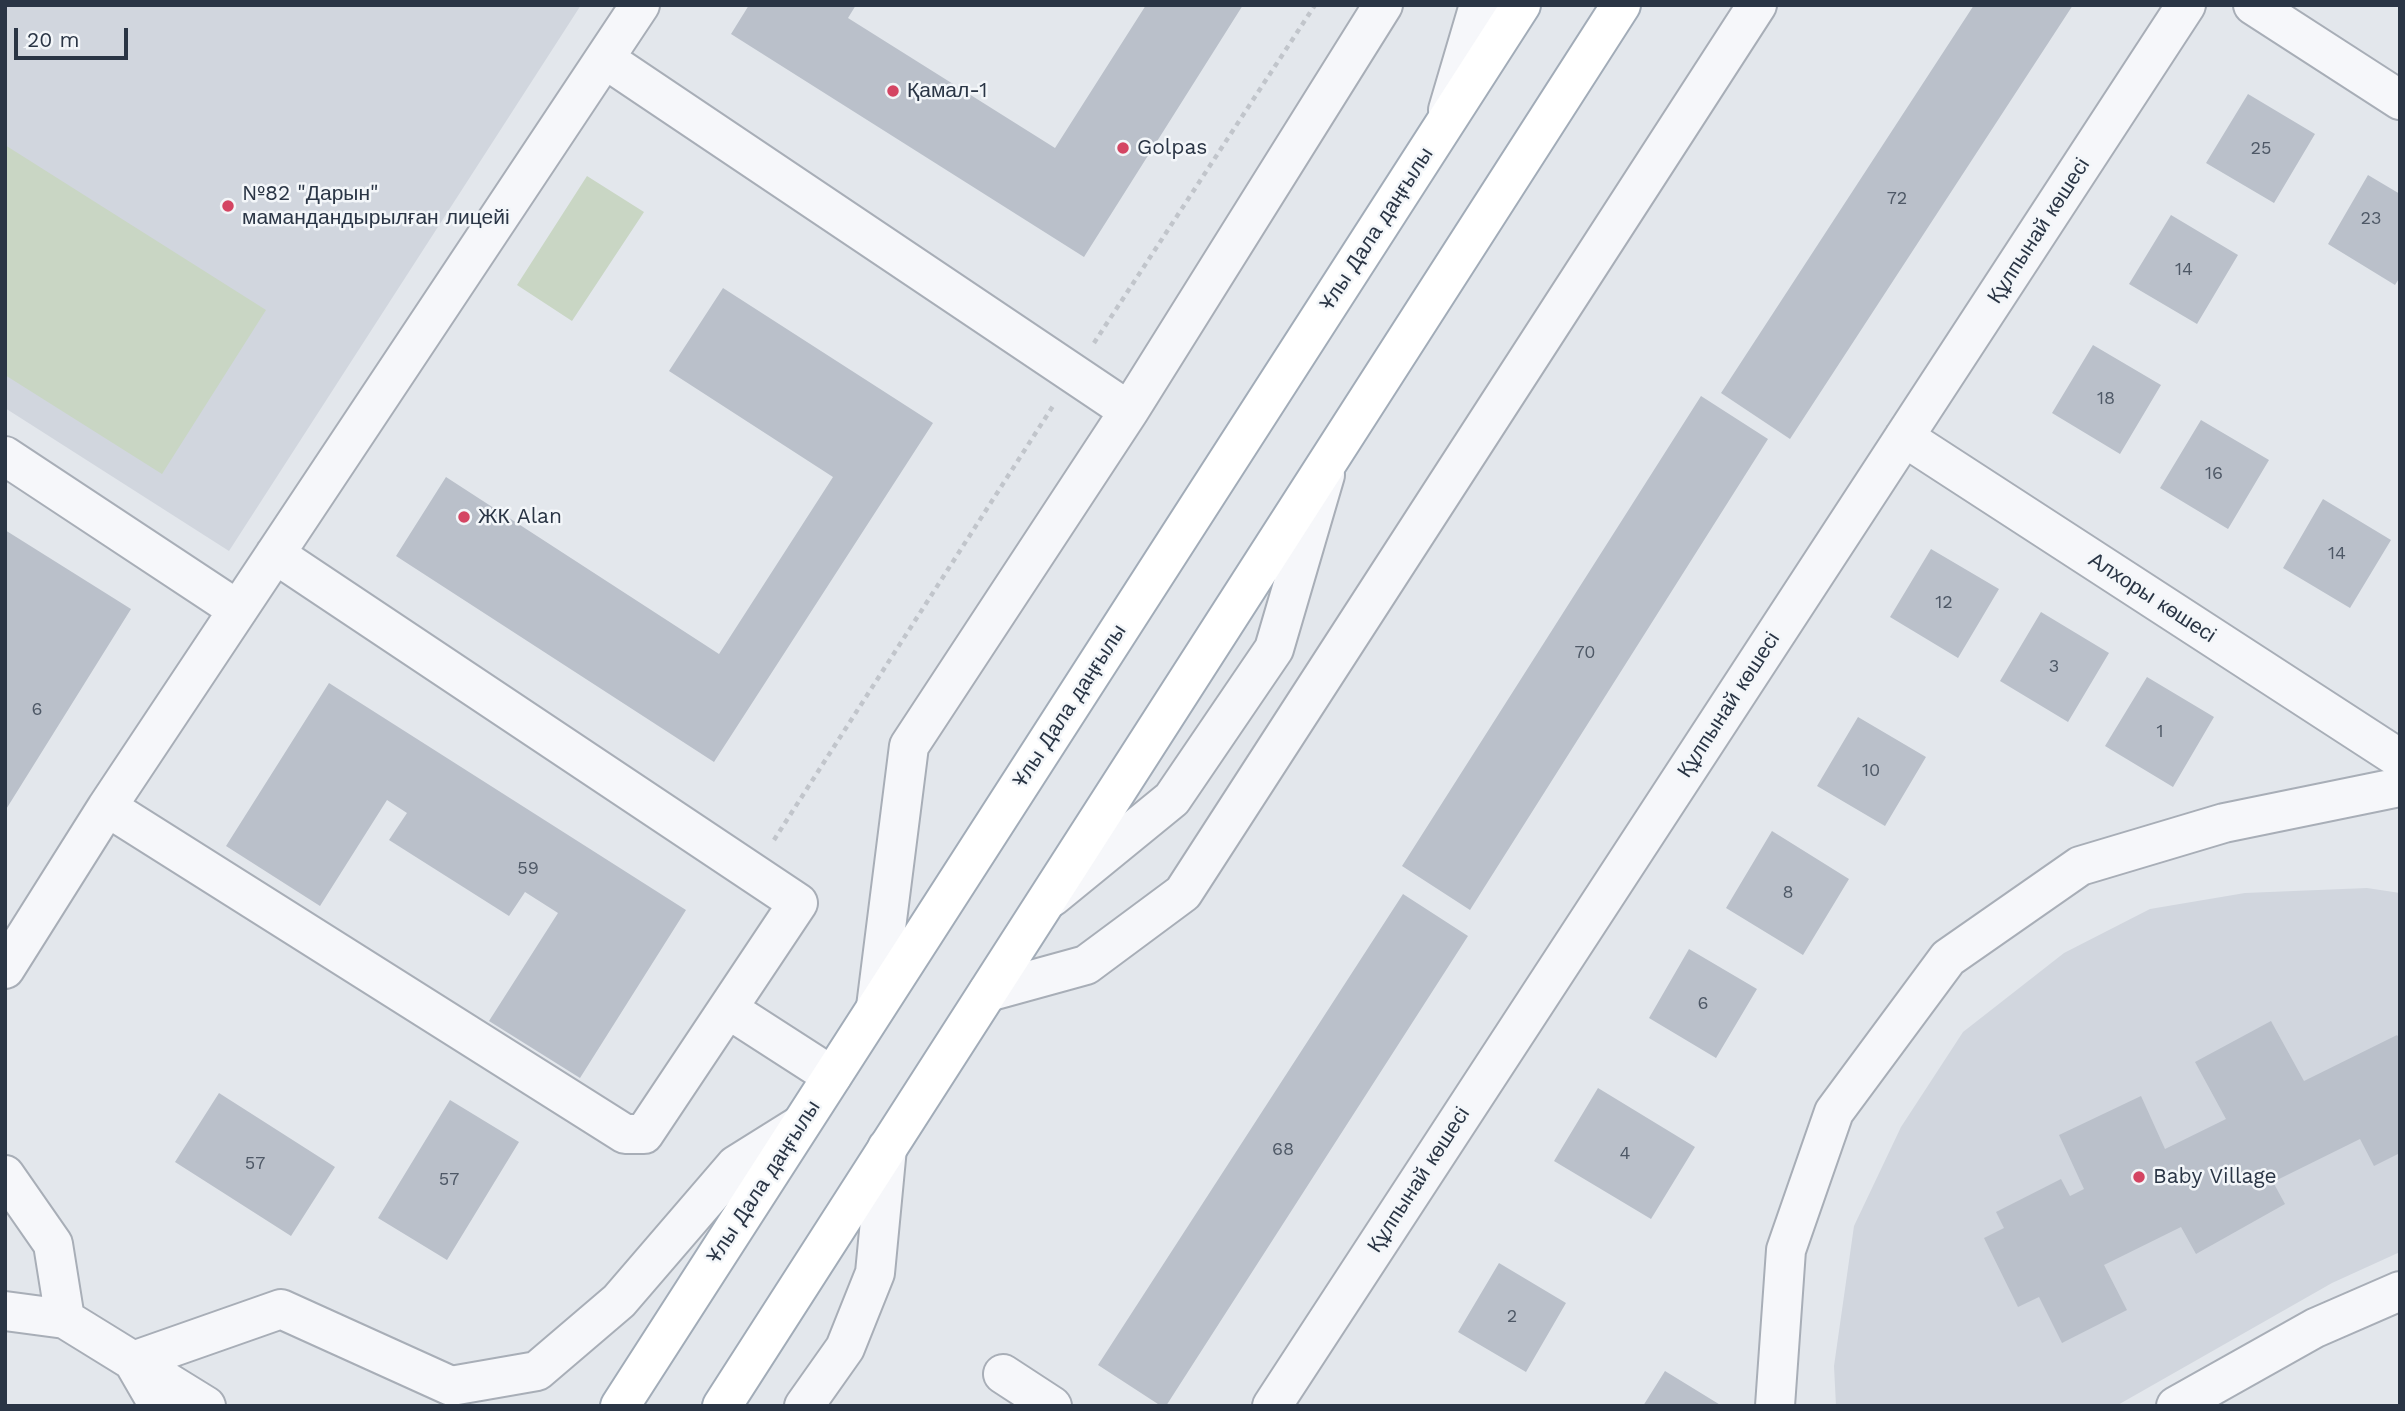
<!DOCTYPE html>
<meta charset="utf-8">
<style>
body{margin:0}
#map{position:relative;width:2405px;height:1411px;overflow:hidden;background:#e3e7ec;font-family:"Work Sans",sans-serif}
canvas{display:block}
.frame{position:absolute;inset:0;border:7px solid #2a3545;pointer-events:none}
.scale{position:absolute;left:14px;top:28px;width:114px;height:32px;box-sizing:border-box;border:4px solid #2a3545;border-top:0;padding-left:9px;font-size:21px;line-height:24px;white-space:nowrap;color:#2a3545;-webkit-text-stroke:5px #f3f6f9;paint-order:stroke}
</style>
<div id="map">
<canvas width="2405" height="1411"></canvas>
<div class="frame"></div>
<div class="scale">20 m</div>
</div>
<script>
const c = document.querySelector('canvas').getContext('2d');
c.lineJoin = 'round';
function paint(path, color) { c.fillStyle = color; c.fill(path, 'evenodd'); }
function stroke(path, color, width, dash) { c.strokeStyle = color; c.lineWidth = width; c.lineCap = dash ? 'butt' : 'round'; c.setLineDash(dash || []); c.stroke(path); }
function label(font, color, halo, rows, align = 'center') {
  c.font = font + ' "Work Sans",sans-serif'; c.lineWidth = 5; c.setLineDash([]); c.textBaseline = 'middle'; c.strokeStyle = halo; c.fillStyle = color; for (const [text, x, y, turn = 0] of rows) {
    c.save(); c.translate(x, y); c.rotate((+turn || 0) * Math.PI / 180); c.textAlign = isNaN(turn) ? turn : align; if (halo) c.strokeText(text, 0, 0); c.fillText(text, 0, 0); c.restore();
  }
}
const built = new Path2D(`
 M5,5H581L229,551L5,408Z
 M2367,888L2400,893V1252L2332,1283L2116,1406H1836L1834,1366L1854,1226L1901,1127L1963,1032L2064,953L2150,909L2245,893Z`);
const green = new Path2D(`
 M5,145L266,310L162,474L5,375Z
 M587,176L644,212L572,321L517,285Z`);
const building = new Path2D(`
 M749,5H856L848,18L1055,148L1146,5H1243L1084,257L731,34Z
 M1974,5H2073L1790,439L1721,393Z
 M2248,94L2315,134L2274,203L2206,163Z
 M2368,175L2400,194V277L2395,285L2328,244Z
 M2171,215L2238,255L2197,324L2129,284Z
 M723,288L933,423L714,762L396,556L446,477L719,654L833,477L669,371Z
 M2093,345L2161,385L2120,454L2052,413Z
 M1701,396L1768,439L1470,910L1402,866Z
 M2201,420L2269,460L2228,529L2160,488Z
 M2323,499L2391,540L2350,608L2283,568Z
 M5,530L131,609L5,811Z
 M1931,549L1999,589L1958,658L1890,617Z
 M2041,612L2109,653L2068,722L2000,681Z
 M2147,677L2214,717L2173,787L2105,746Z
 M329,683L686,910L580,1078L489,1021L558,913L525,892L509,916L389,840L407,813L387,800L320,906L226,846Z
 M1858,717L1926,757L1885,826L1817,786Z
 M1772,831L1849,879L1803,955L1726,908Z
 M1403,894L1468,936L1166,1406H1161L1098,1365Z
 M1689,949L1757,989L1716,1058L1649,1018Z
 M2271,1021L2304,1081L2397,1035L2400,1040V1153L2374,1166L2360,1139L2273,1182L2285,1204L2196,1254L2181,1227L2104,1265L2127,1310L2062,1343L2039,1297L2018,1307L1984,1238L2004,1228L1996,1212L2061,1179L2070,1196L2084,1189L2059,1135L2141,1096L2165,1149L2226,1119L2195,1062Z
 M1598,1088L1695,1147L1651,1219L1554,1161Z
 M219,1093L335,1167L291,1236L175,1162Z
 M450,1100L519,1142L447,1260L378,1218Z
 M1499,1263L1566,1303L1526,1372L1458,1332Z
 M1665,1371L1722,1406H1643Z`);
const path = new Path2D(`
 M1094,343L1315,5
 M774,840L1053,406`);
const minor = new Path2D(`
 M2253,5L2400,100
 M605,59L1129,411
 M1448,110L1479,5
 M1904,437L2400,759
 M5,456L238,610
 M107,807L625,1134H644L798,903L275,554
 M1052,897L1172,799L1274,649L1325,475
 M5,969L107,807L640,5
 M988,992L1086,965L1183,893L1757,5
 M876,1007L909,746L1129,411L1383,5
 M728,1009L832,1076
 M5,1175L53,1244L65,1319
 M5,1311L65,1319L206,1406
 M1003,1374L1052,1406
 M159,1406L133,1361L281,1309L451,1386L537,1371L619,1301L736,1165L800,1125
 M804,1406L845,1348L875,1273L887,1148
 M1272,1406L2186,5
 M1775,1406L1786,1250L1834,1112L1948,958L2080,866L2224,823L2400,787
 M2176,1406L2315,1328L2400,1291`);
const major = new Path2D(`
 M620,1406L1521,5
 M722,1406L1621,5`);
const markers = [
 [893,91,7,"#d44563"],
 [1123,148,7,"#d44563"],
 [228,206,7,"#d44563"],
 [464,517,7,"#d44563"],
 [2139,1177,7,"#d44563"]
];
const numberNames = [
 ["25",2261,149],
 ["72",1897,199],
 ["23",2371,219],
 ["14",2184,270],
 ["18",2106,399],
 ["16",2214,474],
 ["14",2337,554],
 ["12",1944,603],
 ["70",1585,653],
 ["3",2054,667],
 ["6",37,710],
 ["1",2160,732],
 ["10",1871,771],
 ["59",528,869],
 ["8",1788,893],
 ["6",1703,1004],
 ["68",1283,1150],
 ["4",1625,1154],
 ["57",255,1164],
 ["57",449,1180],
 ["2",1512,1317]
];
const poiNames = [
 ["Қамал-1",907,91],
 ["Golpas",1137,148],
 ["№82 \"Дарын\"",242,194],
 ["мамандандырылған лицейі",242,218],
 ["ЖК Alan",478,517],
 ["Baby Village",2153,1177]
];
const streetNames = [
 ["Ұлы Дала даңғылы",1377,229,-57],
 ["Құлпынай көшесі",2039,231,-57],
 ["Алхоры көшесі",2152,598,33],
 ["Құлпынай көшесі",1729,705,-57],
 ["Ұлы Дала даңғылы",1070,706,-57],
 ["Құлпынай көшесі",1419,1180,-57],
 ["Ұлы Дала даңғылы",764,1182,-57]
];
paint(built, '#d1d6de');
paint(green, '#c9d6c4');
paint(building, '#bac0ca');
stroke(minor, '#a8aeb7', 42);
stroke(major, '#a2acb8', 42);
stroke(path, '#c1c5cb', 4.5, [5, 5]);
stroke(minor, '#f6f7fa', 38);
stroke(major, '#fff', 38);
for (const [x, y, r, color] of markers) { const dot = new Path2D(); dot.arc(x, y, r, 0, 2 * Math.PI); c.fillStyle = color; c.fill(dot); stroke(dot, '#f3f6f9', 2.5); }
label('18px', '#4e5866', null, numberNames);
label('21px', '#2a3545', '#f3f6f9', poiNames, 'left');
label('21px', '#2a3545', '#f3f6f9', streetNames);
</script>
